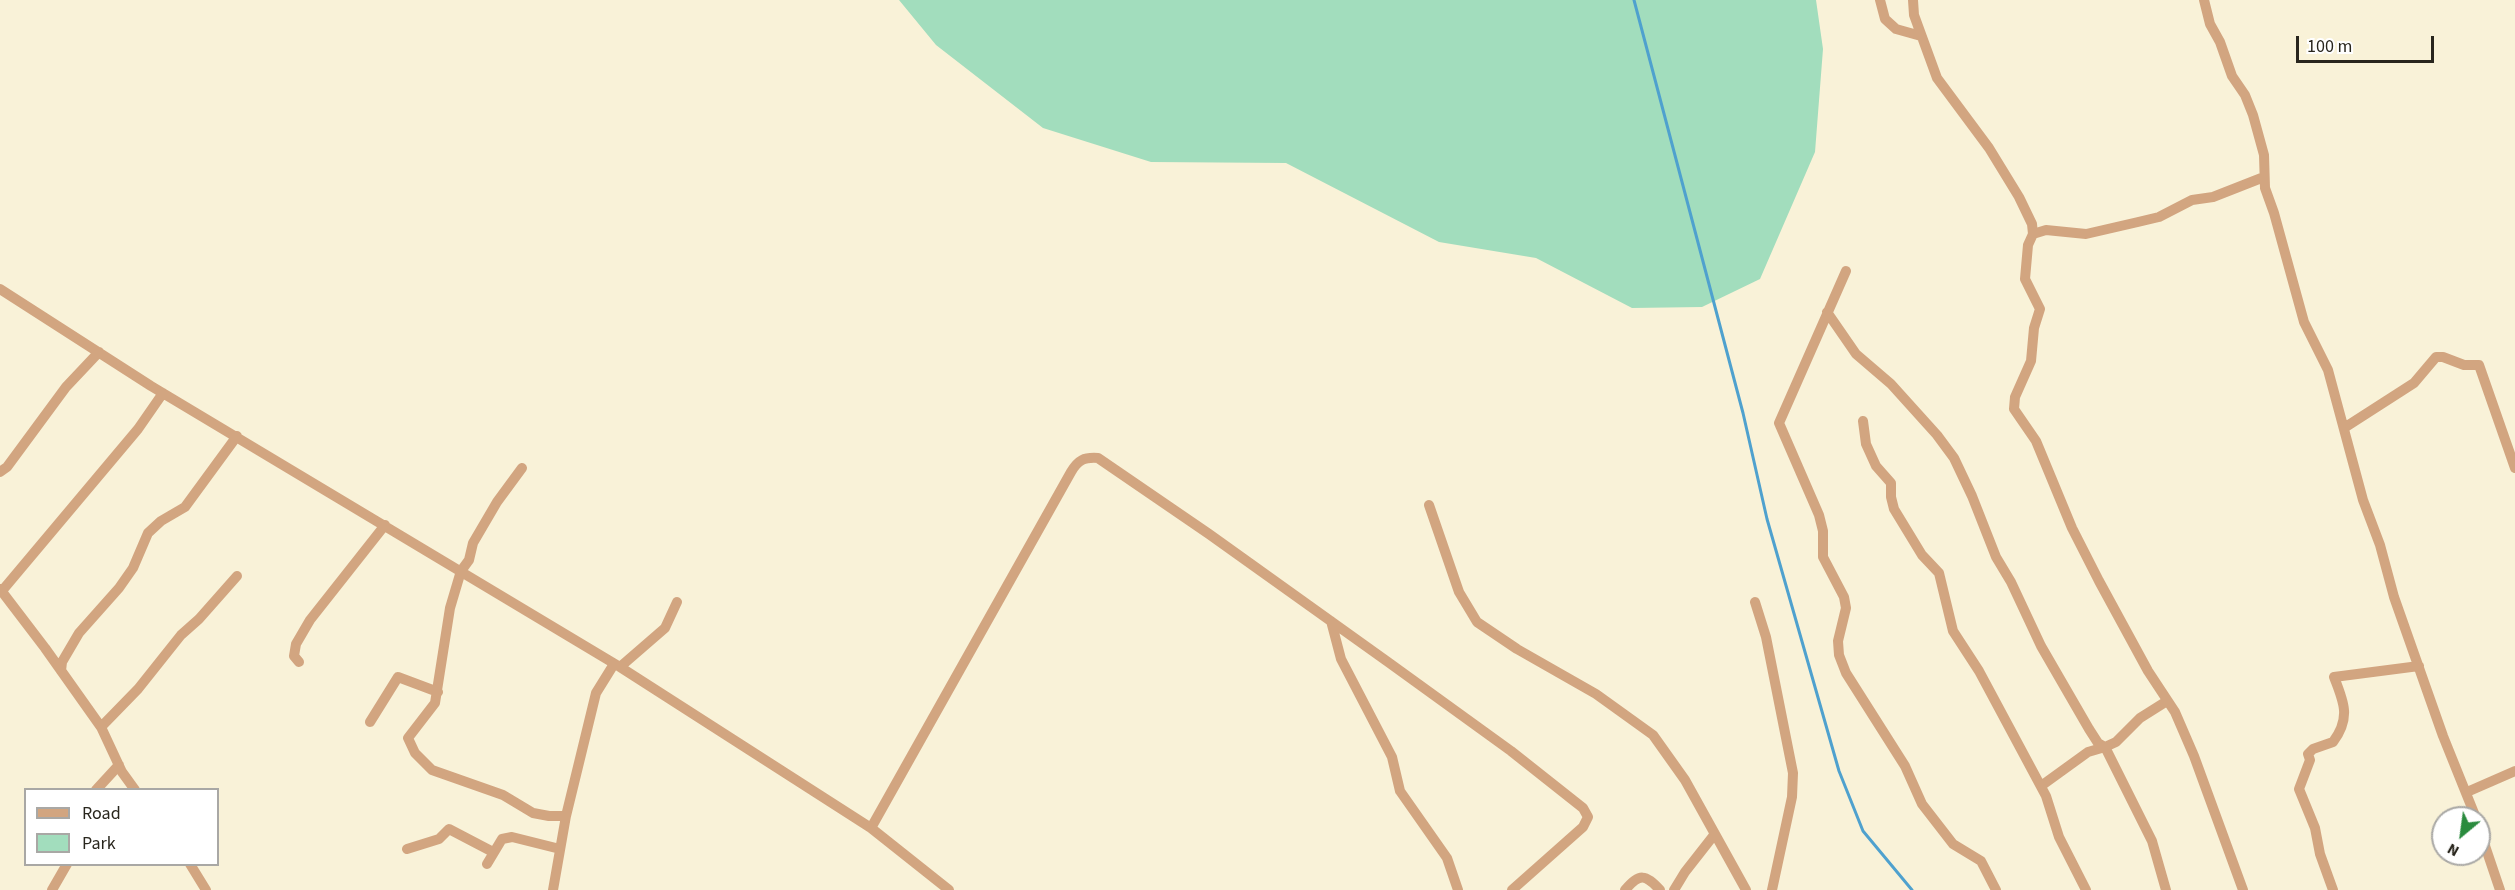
<!DOCTYPE html>
<style>
body{margin:0}
#map{position:relative;width:2515px;height:890px;overflow:hidden;background:#f9f2d8;font-family:"Source Sans 3",sans-serif}
canvas{display:block}
.legend{position:absolute;left:24px;top:788px;width:195px;height:78px;box-sizing:border-box;background:#fff;border:2px solid #a9a8a5;margin:0;padding:8px 10px;list-style:none;font-size:18px;color:#29261d}
.legend li{display:flex;align-items:center;gap:12px;height:30px}
.legend b{width:30px;border:2px solid #a9a8a5}
.north{position:absolute;left:2431px;top:806px;width:60px;height:60px;box-sizing:border-box;background:#fff;border:2px solid #a9a8a5;border-radius:50%;rotate:209deg;font-size:16px;font-weight:700;line-height:24px;text-align:center;color:#29261d}
.north::after{content:'';display:block;margin:auto;width:21px;height:27px;background:#2a8b3e;clip-path:polygon(50% 0,100% 100%,50% 72%,0 100%)}
.scale{position:absolute;left:2296px;top:36px;width:138px;height:27px;box-sizing:border-box;border:3px solid #29261d;border-top:0;padding-left:8px;font-size:18px;line-height:21px;white-space:nowrap;color:#29261d;-webkit-text-stroke:4px #fff;paint-order:stroke}
</style>
<div id="map">
<canvas width="2515" height="890"></canvas>
<ul class="legend">
<li><b style="height:8px;background:#d2a580"></b>Road</li>
<li><b style="height:16px;background:#a2ddbd"></b>Park</li>
</ul>
<div class="north">N</div>
<div class="scale">100 m</div>
</div>
<script>
const c = document.querySelector('canvas').getContext('2d');
c.lineJoin = 'round';
function paint(path, color) { c.fillStyle = color; c.fill(path, 'evenodd'); }
function stroke(path, color, width, dash) { c.strokeStyle = color; c.lineWidth = width; c.lineCap = dash ? 'butt' : 'round'; c.setLineDash(dash || []); c.stroke(path); }
const green = new Path2D(`
 M899,0H1816L1823,49L1815,152L1760,279L1702,307L1632,308L1536,258L1439,242L1286,163L1151,162L1043,128L936,45Z`);
const stream = new Path2D(`
 M1634,0L1743,413L1767,519L1839,771L1863,831L1912,890`);
const minor = new Path2D(`
 M1880,0L1885,19L1896,29L1921,36
 M1913,0L1914,15L1937,78L1989,148L2019,197L2032,224L2033,234L2028,245L2025,279L2040,309L2034,328L2031,361L2015,397L2014,409L2036,441L2072,528L2099,581L2148,671L2175,712L2194,756L2243,890
 M2204,0L2210,24L2220,42L2232,76L2245,95L2253,115L2264,155L2265,188L2274,213L2304,322L2328,370L2363,500L2380,545L2394,597L2443,736L2476,818
 M2033,234L2046,230L2086,234L2138,222L2159,217L2192,200L2213,197L2264,177
 M1846,271L1779,423L1819,515L1823,531V557L1844,597L1846,608L1838,641L1839,655L1846,673L1905,766L1922,804L1953,844L1981,861L1996,890
 M0,289L151,386L620,667L871,828L949,890
 M1827,312L1856,354L1891,384L1937,435L1954,458L1972,496L1996,557L2011,582L2041,646L2089,729L2098,743L2105,747
 M1863,421L1866,444L1876,466L1891,483V497L1894,509L1922,555L1939,573L1953,631L1979,671L2046,796L2059,837L2086,890
 M2344,428L2414,383L2436,357H2443L2464,365H2479L2515,468
 M522,468L497,502L473,543L469,560L461,571L450,608L435,703L408,738L415,753L432,770L503,795L533,813L549,816H566
 M0,472L7,467L66,387L99,352
 M1429,505L1459,592L1477,622L1517,649L1596,694L1653,735L1685,780L1746,890
 M0,589L45,648L101,727L122,772L135,790
 M1,592L138,429L163,393
 M1755,602L1766,637L1793,773L1792,797L1772,890
 M1331,621L1341,659L1392,757L1400,791L1447,858L1458,890
 M299,662L294,656L296,644L310,620L385,525
 M620,667L665,628L677,602
 M61,671L62,662L79,633L119,588L133,568L148,533L161,521L185,507L237,436
 M370,722L398,677L438,692
 M101,727L138,689L181,635L199,619L237,576
 M2041,786L2088,752L2105,747
 M96,790L119,765
 M2467,792L2515,771
 M871,828L1071,472C1078,460 1084,457 1098,458L1209,534L1388,662L1511,751L1583,808L1588,817L1583,827L1512,890
 M2479,828L2500,890
 M407,849L439,839L449,829L493,852
 M190,864L206,890
 M487,864L502,839L512,837L560,849
 M52,890L67,864
 M553,890L566,816L596,693L614,664
 M1625,890C1640,873 1645,874 1660,890
 M1674,890L1685,872L1714,835
 M2166,890L2152,841L2105,747L2116,742L2140,718L2167,701
 M2333,890L2320,854L2315,828L2299,789L2310,760L2308,754L2313,749L2333,742C2351,718 2344,702 2334,677L2419,666`);
paint(green, '#a2ddbd');
stroke(stream, '#4fa1ce', 3);
stroke(minor, '#d2a580', 10);
</script>
